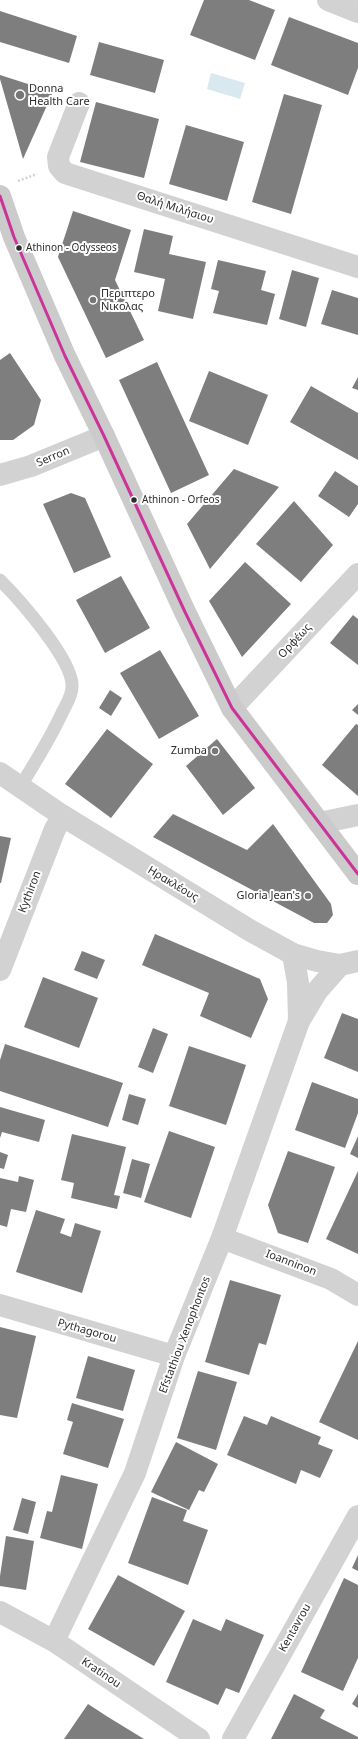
<!DOCTYPE html>
<meta charset="utf-8">
<style>
body{margin:0}
canvas{display:block;background:#fff}
</style>
<canvas width="358" height="1739"></canvas>
<script>
const c = document.querySelector('canvas').getContext('2d');
c.lineJoin = 'round';
function paint(path, color) { c.fillStyle = color; c.fill(path, 'evenodd'); }
function stroke(path, color, width, dash) { c.strokeStyle = color; c.lineWidth = width; c.lineCap = dash ? 'butt' : 'round'; c.setLineDash(dash || []); c.stroke(path); }
function label(font, color, halo, rows, align = 'center') {
  c.font = font + ' "Noto Sans",sans-serif'; c.lineWidth = 4; c.setLineDash([]); c.textBaseline = 'middle'; c.strokeStyle = halo; c.fillStyle = color; for (const [text, x, y, turn = 0] of rows) {
    c.save(); c.translate(x, y); c.rotate((+turn || 0) * Math.PI / 180); c.textAlign = isNaN(turn) ? turn : align; if (halo) c.strokeText(text, 0, 0); c.fillText(text, 0, 0); c.restore();
  }
}
const water = new Path2D(`
 M211,73L245,83L240,99L207,89Z`);
const building = new Path2D(`
 M204,0H249L275,10L255,60L190,35Z
 M0,11L77,36L69,63L0,42Z
 M289,17L358,43V68L348,95L271,65Z
 M99,42L164,60L155,93L90,75Z
 M0,75L53,92L23,159L0,79Z
 M284,94L322,105L291,214L252,202Z
 M96,102L159,119L144,178L80,162Z
 M186,125L244,142L227,201L169,184Z
 M73,211L131,230L115,280L144,340L106,358L58,257Z
 M144,229L173,236L169,254L206,262L193,319L158,311L165,279L134,272Z
 M218,260L266,271L261,290L275,294L267,325L213,313L219,291L211,289Z
 M292,270L319,278L306,327L279,319Z
 M332,290L358,298V335L321,324Z
 M10,353L41,400L34,425L13,440H0V360Z
 M157,362L209,475L171,493L119,380Z
 M209,371L268,395L248,445L189,421Z
 M358,377V390L352,388Z
 M311,386L358,413V460L290,422Z
 M234,469L279,487L210,569L187,524Z
 M335,471L358,486V504L349,517L318,496Z
 M71,493L85,498L111,557L74,573L43,504Z
 M294,501L333,545L301,582L256,544Z
 M245,562L291,604L242,657L209,601Z
 M121,576L150,628L105,653L76,600Z
 M353,615L358,619V665L330,643Z
 M160,650L199,716L159,739L120,673Z
 M110,690L122,698L111,716L99,708Z
 M358,704V715L352,710Z
 M356,724L358,725V796L322,765Z
 M107,729L153,764L111,818L65,784Z
 M217,739L255,788L223,815L186,766Z
 M173,814L247,850L273,824L331,904L333,915L327,923H314L153,837Z
 M0,836L11,838L1,883H0Z
 M155,934L260,979L268,999L251,1038L200,1016L209,993L142,965Z
 M82,951L105,960L97,979L74,970Z
 M43,977L98,998L79,1048L24,1027Z
 M342,1013L358,1019V1072L324,1058Z
 M153,1028L168,1034L153,1073L138,1067Z
 M5,1044L123,1083L108,1127L0,1091V1060Z
 M189,1046L246,1065L226,1125L169,1106Z
 M312,1082L358,1099V1113L345,1148L295,1130Z
 M129,1094L146,1099L138,1125L122,1120Z
 M0,1107L45,1120L39,1142L2,1132L0,1138Z
 M169,1131L215,1147L191,1218L144,1202Z
 M72,1134L126,1147L114,1195L120,1196L117,1209L71,1198L74,1183L61,1180Z
 M358,1136V1158L350,1154Z
 M288,1151L335,1167L308,1243L278,1233L268,1205Z
 M0,1152L8,1155L4,1169L0,1168Z
 M132,1159L150,1164L141,1198L123,1193Z
 M358,1171V1254L326,1239Z
 M19,1176L34,1180L26,1212L11,1209L7,1227L0,1225V1178L18,1182Z
 M36,1210L65,1219L60,1233L71,1237L75,1223L101,1231L82,1293L16,1272Z
 M230,1280L281,1295L266,1345L259,1343L249,1375L205,1362Z
 M0,1327L36,1336L17,1418L0,1415Z
 M358,1341V1440L319,1422Z
 M88,1356L135,1370L123,1411L76,1398Z
 M198,1371L237,1382L216,1450L177,1438Z
 M72,1403L124,1419L108,1468L63,1454L73,1422L67,1420Z
 M244,1416L267,1425L271,1416L321,1437L318,1444L333,1450L320,1478L301,1470L296,1484L227,1455Z
 M176,1442L218,1464L204,1492L199,1490L189,1510L151,1492Z
 M61,1475L98,1484L82,1549L40,1538L47,1511L52,1512Z
 M152,1497L187,1510L183,1521L208,1530L188,1585L128,1563Z
 M22,1498L36,1502L28,1534L13,1530Z
 M6,1536L34,1541L26,1590L0,1586V1576Z
 M358,1555V1571L352,1568Z
 M118,1575L185,1611L154,1666L88,1629Z
 M344,1578L358,1585V1658L343,1691L301,1672Z
 M193,1619L221,1631L226,1619L264,1635L239,1693L226,1688L218,1705L166,1682Z
 M294,1694L325,1710L320,1718L358,1737V1739H271Z
 M358,1694V1708L352,1704Z
 M88,1704L108,1717L144,1739H64Z`);
const path = new Path2D(`
 M18,181L37,174`);
const service = new Path2D(`
 M0,580C19,599 74,661 72,687C72,696 66,705 62,713C50,739 35,763 20,787`);
const minor = new Path2D(`
 M328,0L358,12
 M79,103L58,157L59,166L65,173L358,267
 M0,475L31,466L104,436
 M232,708L358,574
 M319,823L358,815
 M293,954L298,983L299,1020
 M0,970L55,829L63,816
 M222,1238L331,1279L358,1295
 M0,1305L174,1356
 M0,1612L54,1641L199,1739
 M54,1641L135,1473L174,1356L222,1238L299,1021L317,991L340,965
 M233,1739L358,1516`);
const tertiary = new Path2D(`
 M0,773L63,816L251,931L293,954L317,961L340,965L358,961`);
const secondary = new Path2D(`
 M0,196L14,237L65,356L104,436L185,612L232,708L358,874`);
const bus1 = new Path2D(`
 M0,196L14,237L65,356L104,436L185,612L232,708L358,874`);
const markers = [
 [20,95,5,"#767676"],
 [19,248,3.5,"#2d2d2d"],
 [93,300,4,"#767676"],
 [134,500,3.5,"#2d2d2d"],
 [215,751,4,"#767676"],
 [308,896,4,"#767676"]
];
const busNames = [
 ["Athinon - Odysseos",26,248],
 ["Athinon - Orfeos",142,500]
];
const poiNames = [
 ["Donna",29,89],
 ["Health Care",29,102],
 ["Περιπτερο",101,294],
 ["Νικολας",101,307],
 ["Zumba",207,751,"right"],
 ["Gloria Jean's",300,896,"right"]
];
const streetNames = [
 ["Θαλή Μιλήσιου",175,208,18],
 ["Serron",53,457,-23],
 ["Ορφέως",295,641,-47],
 ["Ηρακλέους",173,884,31],
 ["Kythiron",30,892,-69],
 ["Ioanninon",291,1263,21],
 ["Pythagorou",87,1331,16],
 ["Efstathiou Xenophontos",185,1335,-69],
 ["Kentavrou",295,1628,-61],
 ["Kratinou",101,1673,34]
];
paint(water, '#dae8ef');
paint(building, '#7e7e7e');
stroke(path, '#d2d2d2', 2.5, [2, 2]);
stroke(service, '#d2d2d2', 13);
stroke(minor, '#d2d2d2', 22);
stroke(tertiary, '#d2d2d2', 22);
stroke(secondary, '#cbcbcb', 22);
stroke(bus1, '#c39', 3);
for (const [x, y, r, color] of markers) { const dot = new Path2D(); dot.arc(x, y, r, 0, 2 * Math.PI); c.fillStyle = color; c.fill(dot); stroke(dot, '#fff', 1.5); }
label('10px', '#2d2d2d', '#fff', busNames, 'left');
label('11px', '#2d2d2d', '#fff', poiNames, 'left');
label('11px', '#2d2d2d', '#fff', streetNames);
</script>
